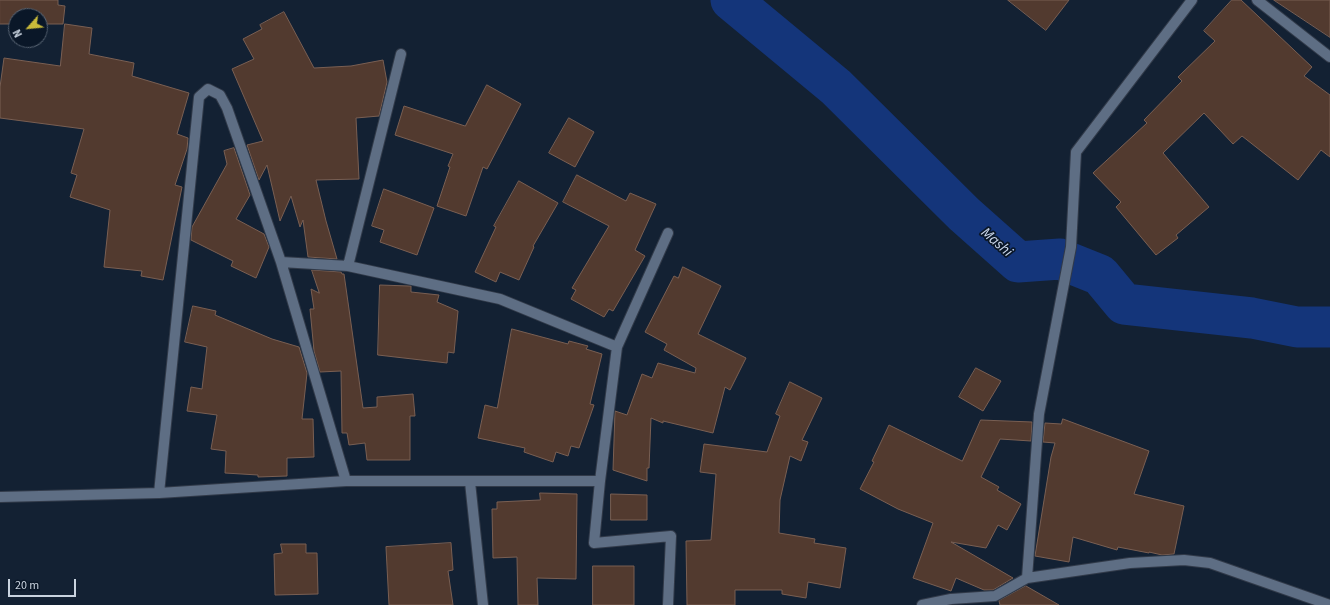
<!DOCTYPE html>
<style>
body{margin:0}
#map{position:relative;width:1330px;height:605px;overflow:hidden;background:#132133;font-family:"Source Sans 3",sans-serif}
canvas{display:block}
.north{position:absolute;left:8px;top:8px;width:40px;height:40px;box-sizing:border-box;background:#0a1728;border:1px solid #566271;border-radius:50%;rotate:243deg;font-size:11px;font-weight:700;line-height:16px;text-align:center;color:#c9d3df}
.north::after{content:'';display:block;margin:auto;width:14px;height:18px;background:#c9ba3a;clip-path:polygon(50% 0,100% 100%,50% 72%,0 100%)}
.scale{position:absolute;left:8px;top:579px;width:68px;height:18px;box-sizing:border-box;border:2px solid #c9d3df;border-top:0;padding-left:5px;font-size:12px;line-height:14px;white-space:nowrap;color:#c9d3df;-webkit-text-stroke:3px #0a1728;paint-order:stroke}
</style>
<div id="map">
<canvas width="1330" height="605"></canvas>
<div class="north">N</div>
<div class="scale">20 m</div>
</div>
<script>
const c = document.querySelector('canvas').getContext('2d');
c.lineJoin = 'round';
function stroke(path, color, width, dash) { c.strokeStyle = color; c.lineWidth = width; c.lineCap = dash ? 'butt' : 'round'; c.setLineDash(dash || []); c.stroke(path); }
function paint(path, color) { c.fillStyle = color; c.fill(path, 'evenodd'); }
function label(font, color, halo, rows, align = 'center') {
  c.font = font + ' "Source Sans 3",sans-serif'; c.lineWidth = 3.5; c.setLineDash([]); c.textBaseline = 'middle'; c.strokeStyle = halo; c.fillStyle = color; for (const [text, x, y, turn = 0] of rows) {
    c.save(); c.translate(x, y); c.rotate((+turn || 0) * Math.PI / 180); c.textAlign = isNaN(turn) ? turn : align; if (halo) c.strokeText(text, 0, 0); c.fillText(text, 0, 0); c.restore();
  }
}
const river = new Path2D(`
 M731,0L836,87L964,214L1018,262L1060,259L1100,275L1124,304L1252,318L1297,327H1330`);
const building = new Path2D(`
 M0,0H58V5L65,6L63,24H40V16H16V24H0Z
 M1008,0H1069L1046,30Z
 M1232,0H1241L1312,67L1304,76L1330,95V157L1321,150L1298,180L1242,136L1233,144L1204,113L1163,153L1209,207L1176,235L1178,238L1156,255L1116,207L1121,202L1093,173L1147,123L1144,120L1182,81L1178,77L1215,41L1204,31Z
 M1274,0H1330V37Z
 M284,12L314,68L351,66L383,60L387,82L379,116L356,118L359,179L316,180L326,221L337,259L308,257L303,220L300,227L291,196L280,221L267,165L259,180L247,145L263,141L232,69L254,59L243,39L262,29L260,25Z
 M65,24L92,28L89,54L134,63L132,76L189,93L177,134L188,138L187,149L175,185L182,187L163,280L141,276L142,271L104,267L110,210L70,197L77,175L71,173L84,129L0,118V87L4,58L60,66Z
 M487,85L521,104L487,169L483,167L466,216L437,206L450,167L448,166L453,154L395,135L404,106L465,126Z
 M569,118L594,132L575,167L549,153Z
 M234,148L250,195L236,219L264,234L269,247L256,278L231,266L233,261L191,240L192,227L227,164L224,151Z
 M577,175L626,201L630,193L656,204L635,250L645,256L613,311L609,309L604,317L571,299L576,290L572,288L609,226L563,202Z
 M519,181L558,203L533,246L534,247L519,280L500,272L496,282L475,272L496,227L494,226Z
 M384,189L434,208L417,255L380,242L384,230L372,226Z
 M683,267L721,286L698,334L746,358L730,390L725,387L713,433L663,421V423L651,418L649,468H647V481L613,470L615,411L627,415L642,374L652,378L658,363L695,373L696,368L664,350L667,344L645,332L674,276L678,278Z
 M312,270L341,272L342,274H344L363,408L377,407V397L413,394L415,416H410V460H367L365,443L349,445L347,433H342L341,371L320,372L314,351L310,309H314L311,289L319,293Z
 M380,285L409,286H411V292L439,295L437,302L458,311L454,353L448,352L447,363L378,355Z
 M193,306L216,311L215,315L272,339L299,347L307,373L302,419H313L314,457L287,458V476L258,477V475L225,473L226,451L211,449L217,415L187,411L191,387L202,389L207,347L185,342Z
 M512,329L568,344L569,341L588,346L586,349L602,354L590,404L594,405L579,448L571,446L568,456L556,452L553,462L524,452L525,448L478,438L485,405L497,408Z
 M976,368L1001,381L983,411L959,397Z
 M790,382L822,398L802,440L808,442L801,461L790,456L780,500L779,533L815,539L814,543L846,548L840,588L808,582L806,598L782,594V590H735V605H687L686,541L711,540L716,474L700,472L704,444L767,452L780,416L776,414Z
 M1063,419L1149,451L1134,494L1184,506L1174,554L1162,555L1149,552V553L1118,547L1117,550L1073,537L1069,562L1035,556L1051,457L1055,443L1043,442L1045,423L1061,424Z
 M981,420L1032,422L1031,441L1000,439L981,477L999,487L997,490L1021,504L1007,530L998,525L986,548L951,542L1013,578L993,590H984L956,578L951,591L913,578L933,523L898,509L860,489L874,462L872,461L889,425L962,461Z
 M540,493L577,494L576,579L537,578L538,605H518L517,557L493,558L492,509H497V502L540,500Z
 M611,494L647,495V520H611Z
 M451,543L453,570L448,571L453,605H389L386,547Z
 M281,544H306V553H317L318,594L275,595L274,554L282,553Z
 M593,566H634V605H593Z
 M1026,586L1059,605H1000L999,601Z`);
const minor = new Path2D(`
 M1257,0L1330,57
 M281,262L348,266L500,299L617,347
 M348,266L401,54
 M600,481L594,543L671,536L668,605
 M470,482L483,605
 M159,493L199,97L208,89L220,95L227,108L281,262L346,481
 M0,497L159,493L346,481H600L617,347L668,233
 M1027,578L1039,414L1071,247L1076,152L1192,0
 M922,605L951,599L995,596L1027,578L1130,563L1184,560L1210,563L1330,605`);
const waterNames = [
 ["Mashi",996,243,41]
];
stroke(river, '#14357a', 41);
paint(building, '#523a2f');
stroke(building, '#795f53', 1);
stroke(minor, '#313a49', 12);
stroke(minor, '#5e6e84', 10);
label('italic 15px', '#cdd9ed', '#0a1728', waterNames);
</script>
